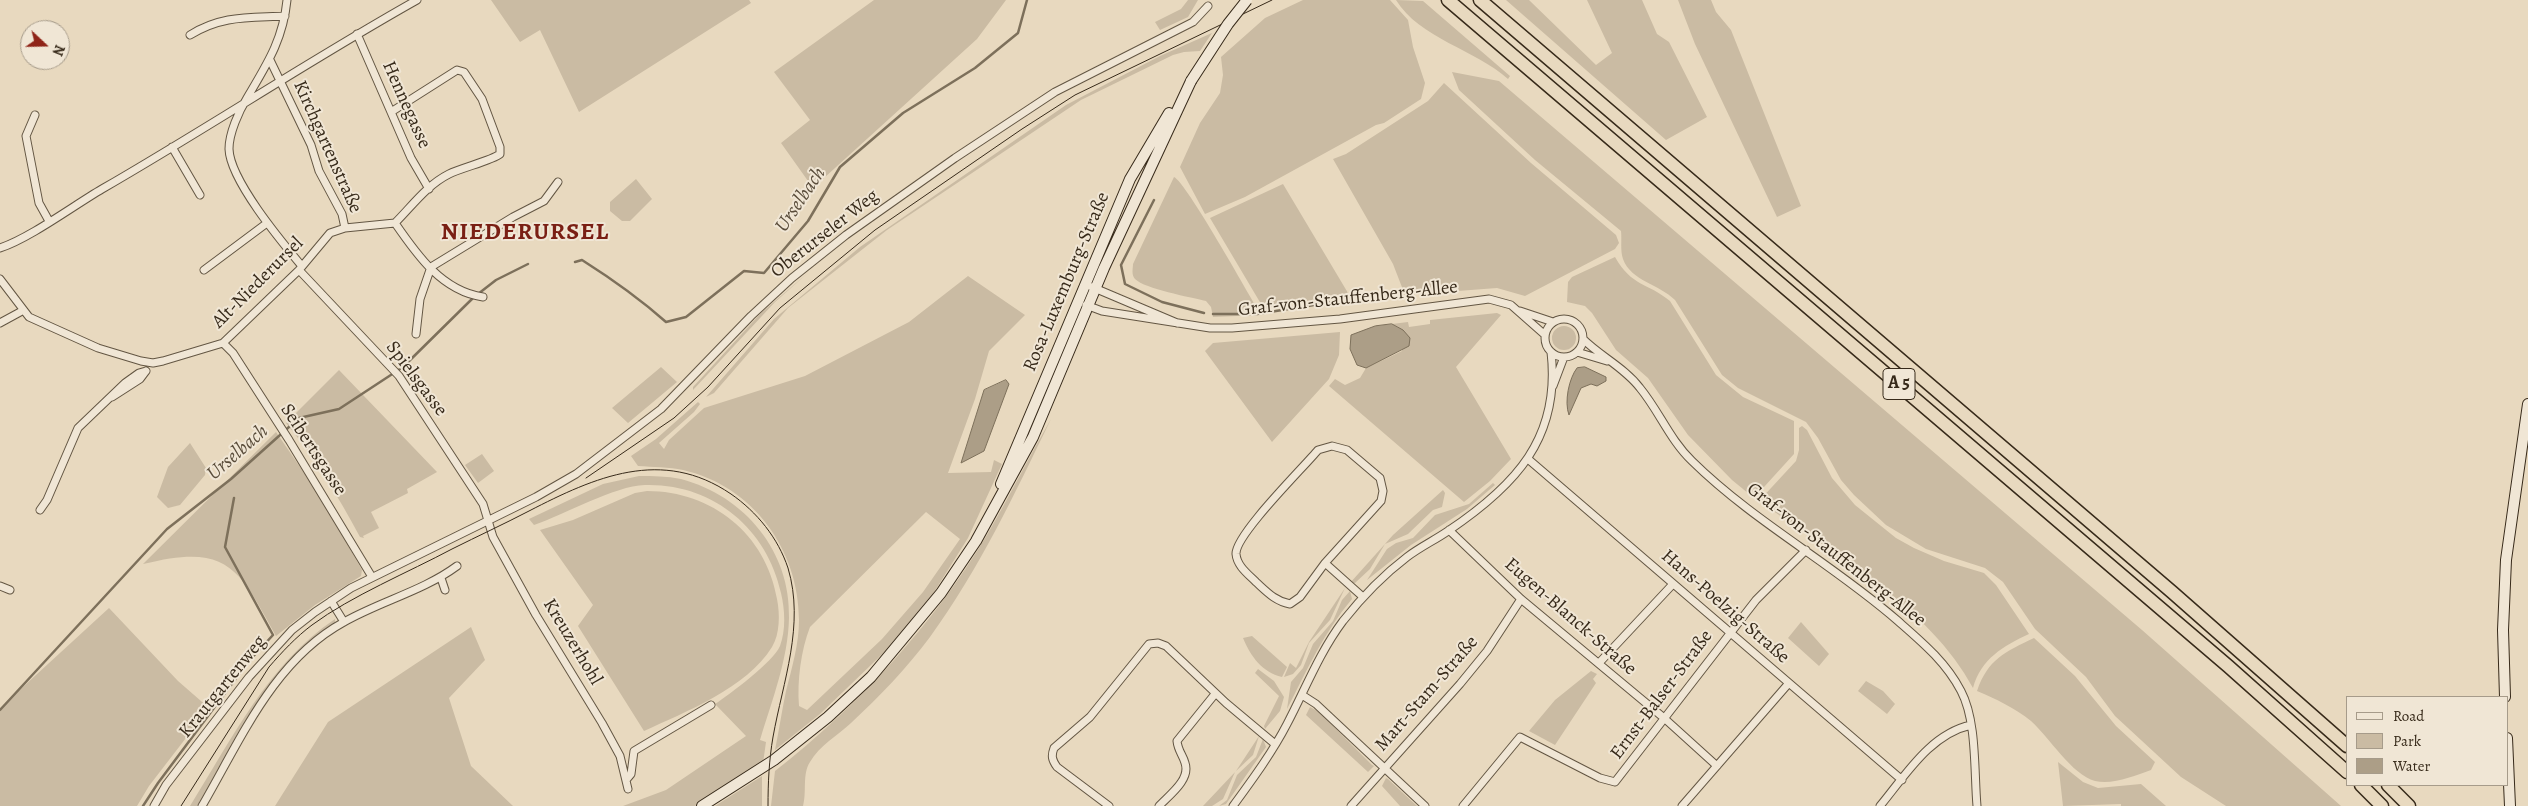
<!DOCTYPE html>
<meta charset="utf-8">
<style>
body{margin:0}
#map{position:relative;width:2528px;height:806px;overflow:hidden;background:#e8d9bf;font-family:Alegreya,serif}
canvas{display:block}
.legend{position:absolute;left:2346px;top:696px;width:162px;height:90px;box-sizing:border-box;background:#f0e6d5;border:1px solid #a69b8a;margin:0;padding:6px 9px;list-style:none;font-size:15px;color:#372a1a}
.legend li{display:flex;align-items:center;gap:10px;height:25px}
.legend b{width:25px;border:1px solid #a69b8a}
.north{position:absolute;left:20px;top:20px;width:50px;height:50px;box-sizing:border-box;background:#f0e6d5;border:1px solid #a69b8a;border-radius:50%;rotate:111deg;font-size:14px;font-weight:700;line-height:20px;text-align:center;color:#372a1a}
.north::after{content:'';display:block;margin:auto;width:18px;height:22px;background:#8f2418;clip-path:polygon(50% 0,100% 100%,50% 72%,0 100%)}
</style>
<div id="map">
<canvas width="2528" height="806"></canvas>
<ul class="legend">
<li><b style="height:6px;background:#f0e6d5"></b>Road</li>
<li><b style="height:14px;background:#cabba3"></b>Park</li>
<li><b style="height:14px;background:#ac9e87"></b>Water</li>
</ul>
<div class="north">N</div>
</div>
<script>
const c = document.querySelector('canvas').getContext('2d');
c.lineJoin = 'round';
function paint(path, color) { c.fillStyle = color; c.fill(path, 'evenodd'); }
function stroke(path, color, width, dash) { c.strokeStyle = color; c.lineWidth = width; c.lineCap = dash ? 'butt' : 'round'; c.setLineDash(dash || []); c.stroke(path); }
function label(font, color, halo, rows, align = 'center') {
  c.font = font + ' Alegreya,serif'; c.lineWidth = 4; c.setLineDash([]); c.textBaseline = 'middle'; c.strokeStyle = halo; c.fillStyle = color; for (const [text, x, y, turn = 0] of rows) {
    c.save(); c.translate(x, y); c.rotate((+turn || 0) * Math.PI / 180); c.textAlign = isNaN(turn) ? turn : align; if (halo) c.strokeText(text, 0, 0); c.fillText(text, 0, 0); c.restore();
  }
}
const green = new Path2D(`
 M491,0H749L751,3L579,112L540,30L520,42Z
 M874,0H1006L977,39L813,188L781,143L810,120L774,72Z
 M1188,0H1198L1188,17L1160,30L1155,22L1181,9Z
 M1303,0H1390L1408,20L1413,47L1425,83L1421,99L1384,123L1376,125L1245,197L1205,214L1180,167L1200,123L1220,93L1223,75L1221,57L1265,18Z
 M1396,0L1423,1L1510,76L1508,79C1476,50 1419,38 1396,0Z
 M1506,0H1529L1596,65L1612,53L1587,0H1642L1657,34L1669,42L1707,117L1666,140Z
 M1678,0H1711L1716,12L1731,30L1801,206L1777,217L1695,44Z
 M1212,33L1200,51L1184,52L1173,55L1081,100L887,230L788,308L714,393L706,397L774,319L860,247L1066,105L1160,56Z
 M1452,72L1499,81L2142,630L2341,806H2226L2181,777L2115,716L2086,677L2035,629L2003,582L1985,568L1926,549L1886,525L1854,495L1841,480L1818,438L1806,422L1738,388L1722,375L1675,300C1659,284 1631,281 1623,259C1620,251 1622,239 1621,231L1535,160L1459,90Z
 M1444,83L1531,163L1616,235L1619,243L1615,249L1525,296L1497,288L1405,295L1393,264L1333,159L1346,154L1428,101Z
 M1174,177C1186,182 1249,295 1261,315L1213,317L1211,307L1206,301C1190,297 1145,289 1135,279C1131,275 1133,268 1133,264Z
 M636,179L652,199L630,221H622L610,211V202Z
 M1283,184L1348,293L1309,302L1305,299L1264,309L1210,218Z
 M1615,257C1632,287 1647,282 1670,301L1716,375L1743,397L1794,421V454L1754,498L1732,480L1688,435L1648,378L1616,350L1592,313L1585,306L1567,302L1568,282L1572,277Z
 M809,272L775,302L693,390V387L761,313Z
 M968,276L1025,315L989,351L975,399L948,473L991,472L994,460L1002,464L968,538L931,597L898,639L820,714L775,750C779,730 782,710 786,691C792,667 799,644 799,620C799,550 753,486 683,470C669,467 653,467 638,466L631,456L656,439L698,402L700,404L694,412L659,443L664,449L669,440L704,408L805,376L909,322ZM926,512L960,539L923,592L882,639L807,710L799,706C797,681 801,650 810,627Z
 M1497,313L1501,315L1456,367L1511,459L1490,481L1464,502L1329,386L1335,379L1345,385L1360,378L1366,368L1402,351L1398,327L1392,324L1408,322L1409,327L1430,324V320Z
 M1552 338a12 12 0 1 1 24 0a12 12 0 1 1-24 0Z
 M1340,332L1339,355L1329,379L1272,442L1205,351L1213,343Z
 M661,367L677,382L628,423L612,408Z
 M339,370L437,472L407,489L408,493L371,512L379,528L363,536L364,538L360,537C338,496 315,458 286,423Z
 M1051,419C1014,495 980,568 930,637C907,668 879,697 851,723C838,735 819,746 810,762C802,774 807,792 803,806H771L775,771C858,706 933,625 987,535C1009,497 1029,457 1051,419Z
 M1802,426L1807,430L1832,478L1855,505L1896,538L1914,548L1944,561L1984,573L1996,585L2029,634C2003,646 1981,659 1973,688C1930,607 1832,553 1759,501L1796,461L1799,450V428Z
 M276,432L320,496L362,570L361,576L315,605L276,636C238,567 228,543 143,564Z
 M190,443L206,468L205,475L180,505L168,508L157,497L168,467Z
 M482,454L494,471L478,483L465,465Z
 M639,476C653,476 667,476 681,479C745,496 791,552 789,618C788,660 772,700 760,740L766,742L763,763L695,806H623L666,790L746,736L715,704C730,694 773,662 780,646C786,630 785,610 781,593C767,528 712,483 645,485C614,486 566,514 534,525L529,519L603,484Z
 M1493,483L1495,485L1467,509L1411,545L1367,580L1387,549L1396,543L1413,538L1435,515L1469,504Z
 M1443,490L1445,493L1442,507L1433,510L1408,534L1385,544L1370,569L1355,583H1350L1393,535Z
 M647,491C712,491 766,534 777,599C780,614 780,634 772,647C747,688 685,712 644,731L578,626L593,605L540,530L573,520L635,493Z
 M1345,588L1330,620L1309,643L1301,665L1293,674L1284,677L1290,663L1296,668L1309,642Z
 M1350,591L1352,599C1324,632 1307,670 1287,709L1291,682L1303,668L1313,644L1333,621L1342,600Z
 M109,608L178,681L209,708L149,786L137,806H0V708Z
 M335,619V623L285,665L270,684L197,806H190C232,739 268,664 335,619Z
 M1801,622L1829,654L1819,666L1788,638Z
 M471,627L485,660L449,698L471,766L513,806H275L328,722Z
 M1252,636L1287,667L1282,677C1262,672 1251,657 1243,638Z
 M2034,638L2075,676L2116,726L2155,762L2151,770C2134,776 2113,785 2095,781C2072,775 2049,737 2031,721C2015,708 1996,699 1977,691C1988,659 2005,652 2034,638Z
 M1258,669L1274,681L1284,697L1280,711L1265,729L1264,726L1279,696L1255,673Z
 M1591,671L1597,674L1593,679L1596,683L1555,745L1529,731L1555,700Z
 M1866,681L1883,691L1895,704L1887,714L1858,691Z
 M1310,707L1319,712L1372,765L1374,766L1368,772L1306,715Z
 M1259,736L1253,755L1235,772L1223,799L1212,806H1203L1236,771Z
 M1263,739L1266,747L1226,804L1219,806L1227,800L1237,775L1256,757Z
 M2058,762L2083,782L2098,788L2141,784L2166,806H2121V804L2063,806Z
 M762,776V806H715Z
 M1386,778L1388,779L1417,806H1400L1382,786Z`);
const water = new Path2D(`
 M1392,324L1403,330L1410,338L1409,346L1366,368L1357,365L1350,349L1351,335L1375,326Z
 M1585,367L1606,377V381L1597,386L1591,384L1581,388L1569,415C1564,402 1569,378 1577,368Z
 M1006,380L1009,384L984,451L961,463L984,390Z`);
const stream = new Path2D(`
 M1154,200L1121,265L1125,284L1162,302L1204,313
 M575,262L582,260C612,279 639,298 666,322L686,317L744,271L764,273L808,221L840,167L903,113L975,68L1018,33L1027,0
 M478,294L496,280L528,264
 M1213,314H1257L1333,302
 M0,710L167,529L231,479L299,418L339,409L403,367L474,297
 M143,806L158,783L249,661L273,635L225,547L234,498`);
const street = new Path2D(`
 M287,0C283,40 267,64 247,98C239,111 229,133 229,149C230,180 281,241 301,265
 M357,34L411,158L429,189
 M190,35C222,15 249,18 285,16
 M270,60L311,145L319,171L342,214L345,228
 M35,115L26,136L39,203L49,221
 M172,147L200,195
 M395,223C417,255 442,291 483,297
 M0,248C30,238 73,206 102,189C208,128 310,60 417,0
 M204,270L267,223
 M299,270L399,376L483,504L493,537L536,615L602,723L620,756L628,789
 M0,279L29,317L98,348L141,361L153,363L163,361L223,343L299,270L330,233L345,228L395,223C412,206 427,185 449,174C461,168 493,160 500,154V147L482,99L464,72L457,70L391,112
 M1092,287L1177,323
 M1086,305L1102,311L1210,328H1232L1340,319L1489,299L1511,305L1545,335
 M1520,311L1553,322
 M1545 338a19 19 0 1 1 38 0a19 19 0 1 1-38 0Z
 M0,323L22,311
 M416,334L420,299L431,267L513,217L544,201L558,182
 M1583,339C1600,356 1625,368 1640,388C1659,411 1670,440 1692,461C1754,522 1833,564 1898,621C1922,642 1946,662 1961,691C1977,721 1974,772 1977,806
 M223,343L233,353L289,440L372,577
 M1577,352L1607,361
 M1553,386L1564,357
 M112,397L140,379L146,371
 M1528,459L1902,780
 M40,510L47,500L78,428L125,383L139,373L146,371
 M1449,530L1521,599L1664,718L1717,766
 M1325,563L1300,597L1290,604C1275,601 1267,592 1256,582C1248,574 1237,566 1236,554C1235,535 1303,468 1318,450L1332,446L1347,450L1380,478L1383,491L1381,501L1325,563L1363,597
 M441,578L445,590
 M0,586L10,590
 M331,601L344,622
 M1599,663L1673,584
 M1302,695L1316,704L1425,806
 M626,780L631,774L634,751L711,705
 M154,806L166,785L249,677L292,630L315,612L351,588L536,497L576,474L661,409L751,316L792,278L846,235L955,158L1055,92L1193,22L1208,6
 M202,806C241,739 274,660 344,622C381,601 423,591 457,566
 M1109,806L1057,767C1052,760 1051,756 1054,748L1090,717L1149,644L1158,643L1166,646L1226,703L1275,744
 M1159,806C1168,796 1191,780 1185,763C1183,755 1178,751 1177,741L1215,694
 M1233,806C1252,780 1272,753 1287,724C1305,690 1319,653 1343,621C1362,597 1382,576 1407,557C1420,547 1435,540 1448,531C1515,486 1561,438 1551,352
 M1351,806L1460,684L1487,651L1521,599
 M1463,806L1520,737L1600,778L1615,782L1756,600L1806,550
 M1682,806L1789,683
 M1880,806C1905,776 1930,734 1971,725`);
const secondary = new Path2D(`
 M1001,484L1130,179L1169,113
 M2505,697L2503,630L2506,560L2528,404
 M2507,738L2510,806
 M702,806L774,760L828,717L871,677L941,593L976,541L1033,437L1104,268L1191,81`);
const highway = new Path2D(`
 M1448,0L2228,666L2347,772
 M1480,0L2172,592L2347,746
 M2361,785L2382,806
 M2388,785L2409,806`);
const tram = new Path2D(`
 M586,478L674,418L708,387L780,308L875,230L1022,129L1075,95L1272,0
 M181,806L269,667C282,652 296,637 312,625C351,596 409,572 452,549C478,536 504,524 529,511C595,477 662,447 731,494C757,512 778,538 788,568C805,625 783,681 773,737C769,760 768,783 768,806`);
const secondaryBridge = new Path2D(`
 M1191,81L1228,24L1247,0`);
const shields = [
 [1899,384,32]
];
const shieldNames = [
 ["A 5",1899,384]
];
const streetNames = [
 ["Hennegasse",406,105,66],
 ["Kirchgartenstraße",327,147,66],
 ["Oberurseler Weg",825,234,-38],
 ["Rosa-Luxemburg-Straße",1067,282,-67],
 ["Alt-Niederursel",258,283,-45],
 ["Graf-von-Stauffenberg-Allee",1348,299,-6],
 ["Spielsgasse",416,379,53],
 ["Seibertsgasse",313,450,57],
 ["Graf-von-Stauffenberg-Allee",1836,555,38],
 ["Hans-Poelzig-Straße",1725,607,41],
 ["Eugen-Blanck-Straße",1570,617,41],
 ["Kreuzerhohl",572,642,59],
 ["Krautgartenweg",223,687,-51],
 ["Mart-Stam-Straße",1427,694,-49],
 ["Ernst-Balser-Straße",1662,695,-53]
];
const waterNames = [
 ["Urselbach",801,200,-56],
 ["Urselbach",238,453,-41]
];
const districtNames = [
 ["NIEDERURSEL",525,233]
];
paint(green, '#cabba3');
paint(water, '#ac9e87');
stroke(water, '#7d705b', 1);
stroke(stream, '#7d705b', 2.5);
stroke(street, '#635643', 9);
stroke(secondary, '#372a1a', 12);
stroke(highway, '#372a1a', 15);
stroke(street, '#f0e6d5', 7);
stroke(secondary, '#f0e6d5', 10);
stroke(highway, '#e8d9bf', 12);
stroke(tram, '#372a1a', 1);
stroke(secondaryBridge, '#372a1a', 12, []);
stroke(secondaryBridge, '#f0e6d5', 10);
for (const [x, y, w] of shields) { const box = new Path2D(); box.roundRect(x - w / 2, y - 15.5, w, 31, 4); c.fillStyle = '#f0e6d5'; c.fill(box); stroke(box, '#372a1a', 1); }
label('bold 18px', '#372a1a', null, shieldNames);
label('19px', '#372a1a', '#f0e6d5', streetNames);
label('italic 20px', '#5a4d3b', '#f0e6d5', waterNames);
c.letterSpacing = '1px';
label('bold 24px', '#7a1f14', '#f0e6d5', districtNames);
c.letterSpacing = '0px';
</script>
